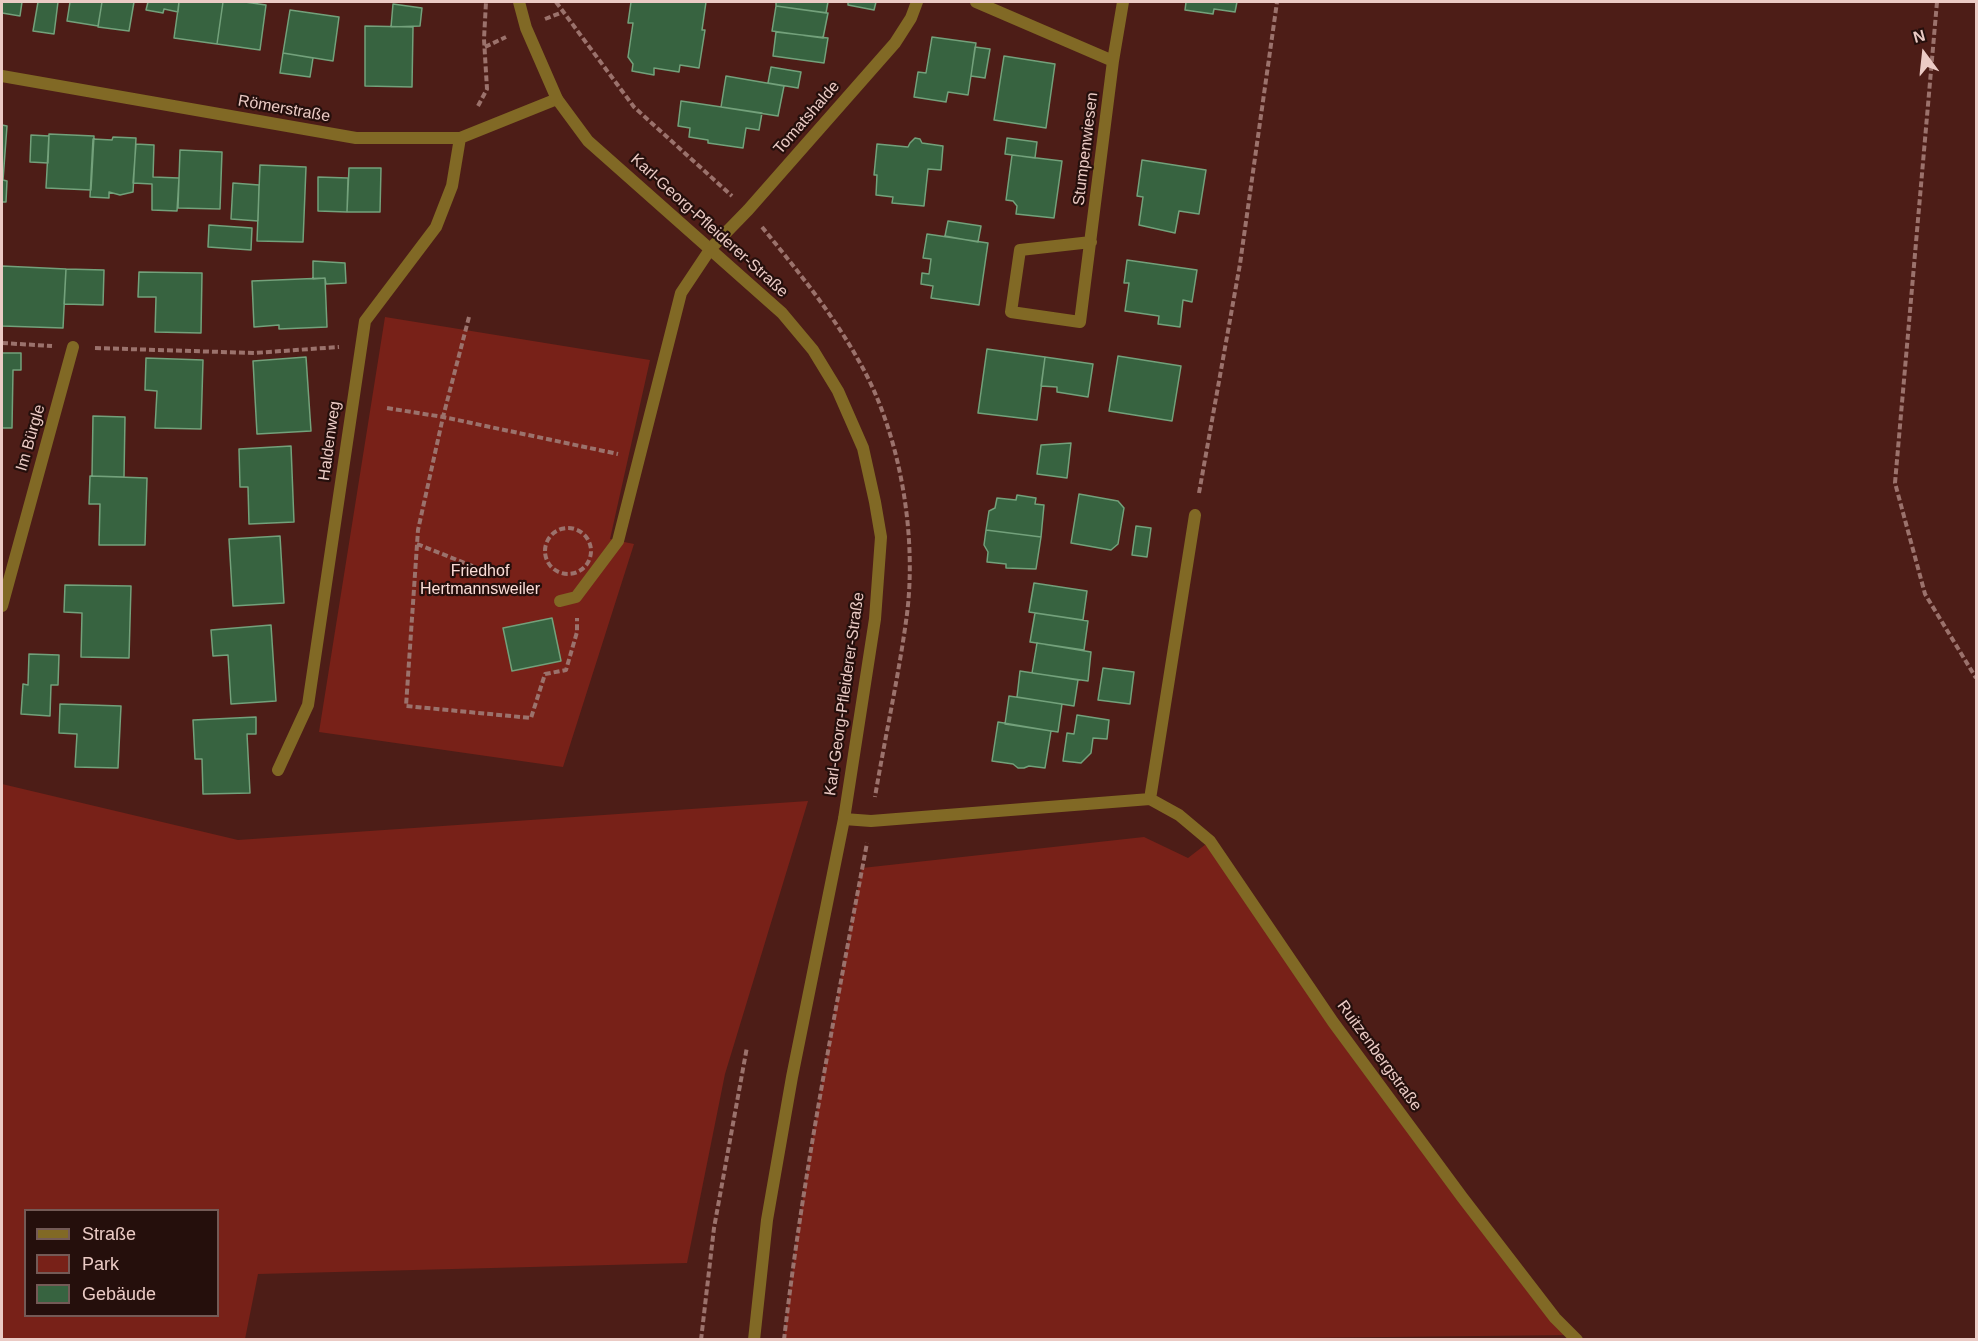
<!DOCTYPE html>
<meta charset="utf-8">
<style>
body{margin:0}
#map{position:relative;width:1978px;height:1341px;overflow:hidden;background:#4d1d17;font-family:Arial,sans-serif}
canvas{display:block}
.frame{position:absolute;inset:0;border:3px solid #ebcbc5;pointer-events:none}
.legend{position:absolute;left:24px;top:1209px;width:195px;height:108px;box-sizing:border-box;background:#250f0c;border:2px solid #745a56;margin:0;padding:8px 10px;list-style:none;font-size:18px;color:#ebcbc5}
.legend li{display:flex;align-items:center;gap:12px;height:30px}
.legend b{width:30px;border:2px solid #745a56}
.north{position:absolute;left:1894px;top:24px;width:60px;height:60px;-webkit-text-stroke:4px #250f0c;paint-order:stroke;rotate:345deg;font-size:16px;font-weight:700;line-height:24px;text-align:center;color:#ebcbc5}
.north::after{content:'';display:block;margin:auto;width:21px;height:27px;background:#ebcbc5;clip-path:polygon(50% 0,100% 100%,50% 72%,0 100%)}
</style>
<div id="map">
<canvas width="1978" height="1341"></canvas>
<div class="frame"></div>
<ul class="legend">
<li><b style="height:8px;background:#816925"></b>Straße</li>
<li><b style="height:16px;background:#782118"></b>Park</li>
<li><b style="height:16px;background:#376340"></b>Gebäude</li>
</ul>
<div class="north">N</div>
</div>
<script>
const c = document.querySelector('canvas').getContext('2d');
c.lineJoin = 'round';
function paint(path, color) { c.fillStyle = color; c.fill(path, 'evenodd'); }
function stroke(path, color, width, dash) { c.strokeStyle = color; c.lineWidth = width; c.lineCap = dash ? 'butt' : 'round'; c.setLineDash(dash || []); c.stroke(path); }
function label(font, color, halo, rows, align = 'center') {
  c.font = font + ' Arial,sans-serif'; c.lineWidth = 4.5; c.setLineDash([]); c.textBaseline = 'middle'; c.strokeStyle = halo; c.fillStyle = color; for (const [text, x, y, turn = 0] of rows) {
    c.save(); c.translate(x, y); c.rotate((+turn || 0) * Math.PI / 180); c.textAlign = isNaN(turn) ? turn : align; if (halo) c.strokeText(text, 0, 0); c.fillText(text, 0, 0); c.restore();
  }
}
const green = new Path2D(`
 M385,317L650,360L610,539L634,544L563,767L319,732Z
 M2,784L238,840L808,801L725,1074L687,1263L258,1274L245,1339H2ZM26,1210H218V1316H26Z
 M1144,837L1188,858L1210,841L1333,1022L1572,1335L1110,1340H784C802,1181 832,1025 862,868Z`);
const building = new Path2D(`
 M2,2H22L20,16L2,13Z
 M38,2H58L54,34L33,31Z
 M70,2H102L98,26L67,21Z
 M102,2H134L129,31L98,27Z
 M148,2H179L178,12L164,9L163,13L146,10Z
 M179,2H223L217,44L174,38Z
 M223,2H245L266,5L260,50L217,44Z
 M631,2H706L702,30H705L699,68L680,65L679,72L654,68V75L632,71L633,64L628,57L633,23H628Z
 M776,2H828L826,13L776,6Z
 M848,2H876L874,10L848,5Z
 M1186,2H1237L1235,12L1214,9L1213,14L1185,10Z
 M393,4L422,8L420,26L391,27Z
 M776,6L828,13L823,38L772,31Z
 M290,10L339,17L333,61L283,53Z
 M365,26L413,27L412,87L365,86Z
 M776,32L828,38L824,63L773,56Z
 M932,37L976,43L968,95L948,92L946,102L914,97L918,72L926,73Z
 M975,47L990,49L985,78L971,76Z
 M283,53L313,58L310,77L280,73Z
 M1004,56L1055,64L1046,128L994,120Z
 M771,67L801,72L798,88L768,83Z
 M726,76L784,86L778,116L721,107Z
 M681,101L762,113L759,130L746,128L743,148L708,143V140L689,137L690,128L678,126Z
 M2,125L7,126L3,180L7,181L6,202H2Z
 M49,134L94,136L91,190L46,188Z
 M31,135L49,136L48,163L30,162Z
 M113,137L136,138L133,192L120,195L109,192V198L90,197L93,139L112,140Z
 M915,138L920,139L922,143L943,146L941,170L928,169L924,206L892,203L893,197L876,195L877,175H874L877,144L908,147L910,143Z
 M1007,138L1037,142L1035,158L1005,154Z
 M136,144L154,145L153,177L179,178L177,211L152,210V184L133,183Z
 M180,150L222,152L220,209L178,208Z
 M1012,155L1062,161L1054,218L1016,214L1017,206L1013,201L1006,200Z
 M1142,160L1206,170L1199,214L1179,211L1175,233L1139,225L1143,197L1137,196Z
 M260,165L306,167L303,242L257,241Z
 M349,168H381L380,212H347Z
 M318,177L348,178L347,212L318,211Z
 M233,183L259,185L258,221L231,219Z
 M948,221L981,226L978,242L945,236Z
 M209,225L252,228L251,250L208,247Z
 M927,234L988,243L979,305L931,298L933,286L921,284L922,273L929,274L931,259L923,258Z
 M1127,260L1197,270L1192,302L1183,300L1180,327L1158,324L1159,316L1125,311L1129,283H1124Z
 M313,261L345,263L346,283L326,284L325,278L313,279Z
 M2,266L66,269L63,328L2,326Z
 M66,269L104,270L103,305L64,304Z
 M139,272L202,273L201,333L155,332L156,297H138Z
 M325,278L327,327L279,329V325L254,327L252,281Z
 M987,349L1045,357L1037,420L978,413Z
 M2,353H21V370H13L12,428H2Z
 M1118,356L1181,366L1172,421L1109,411Z
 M306,357L311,431L257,434L253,361Z
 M1045,357L1093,364L1088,397L1057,392V387L1041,386Z
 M146,358L203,360L201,429L155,428L157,391L145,390Z
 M93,416L125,417L124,477L92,476Z
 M1071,443L1067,478L1037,474L1041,445Z
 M291,446L294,522L249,524L248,487H240L239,449Z
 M90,476L147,478L145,545H99L100,504H89Z
 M1079,494L1118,501L1124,508L1118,544L1111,550L1071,543Z
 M1017,495L1036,498L1035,504L1044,505L1041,537L986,530L989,511L995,508L997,498L1016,500Z
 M1136,526L1151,528L1147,557L1132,555Z
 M986,530L1041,537L1036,569L1006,568V564L987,562L988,552L984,545Z
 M280,536L284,603L233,606L229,539Z
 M1034,583L1087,591L1083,620L1029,612Z
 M65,585L131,586L129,658L81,657L82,613L64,612Z
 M1035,613L1088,621L1084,650L1030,642Z
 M552,618L561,661L512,671L503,628Z
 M271,625L276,701L231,704L228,655L213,656L211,630Z
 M1037,643L1091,652L1088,681L1032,673Z
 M29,654L59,655L58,685H51L50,716L21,714L23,684L28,685Z
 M1103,668L1134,672L1130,704L1098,700Z
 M1020,671L1078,680L1074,706L1017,697Z
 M1009,696L1062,704L1058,732L1005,724Z
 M60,704L121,706L118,768L75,767L77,734L59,733Z
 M1077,715L1109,720L1107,739L1093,738L1091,753L1081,763L1063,761L1067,733L1074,734Z
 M256,717V734H247L250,793L203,794L202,759H195L193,720Z
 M998,722L1051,731L1045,768L1029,766L1024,768H1018L1013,764L992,761Z`);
const path = new Path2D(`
 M556,2L634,107L732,196
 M1937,2L1895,483L1925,594L1976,678
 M545,19L563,12
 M485,47L506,37
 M478,106L487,89L484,39L486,2
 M762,227C797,270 833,314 860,363C900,433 917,534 907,614C899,675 885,737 875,797
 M469,317L443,417L418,530L406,706L531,718L545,674L566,670L577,632V618
 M2,343L52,346
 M95,348L254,353L339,347
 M387,408L443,417L618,454
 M1199,493L1240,264L1277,2
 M545 551a23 23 0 1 1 46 0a23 23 0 1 1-46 0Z
 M417,544L495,575
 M701,1340L714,1228L747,1047
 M784,1340C803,1173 836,1008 867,843`);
const service = new Path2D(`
 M560,601L576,597L618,541L681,293L711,248`);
const minor = new Path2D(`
 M976,2L1113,61L1080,322L1011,312L1020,250L1091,242
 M1113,61L1123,2
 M2,76L356,138H460L557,99
 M711,248L748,210L895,43L911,18L917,2
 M2,606L73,347
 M278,770L308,705L365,321L436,227L452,186L460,138
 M1150,799L1179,815L1210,841L1333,1022L1462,1197L1555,1318L1577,1340
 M1150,799L1195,515
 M844,819L871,821L1150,799`);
const tertiary = new Path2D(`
 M519,2L526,28L557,99L588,141L782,313L813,350L838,391L863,448L875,502L881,537L875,619L844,819L792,1077L767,1220L754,1340`);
const streetNames = [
 ["Römerstraße",284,109,10],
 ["Tomatshalde",807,118,-49],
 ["Stumpenwiesen",1086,149,-83],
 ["Karl-Georg-Pfleiderer-Straße",709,226,42],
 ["Im Bürgle",31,438,-74],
 ["Haldenweg",330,441,-82],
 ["Karl-Georg-Pfleiderer-Straße",845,694,-82],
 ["Ruitzenbergstraße",1379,1056,54]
];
const parkNames = [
 ["Friedhof",480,572],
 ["Hertmannsweiler",480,590]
];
paint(green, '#782118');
paint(building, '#376340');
stroke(building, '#73a17b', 1.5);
stroke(path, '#9b726c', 4, [6, 3]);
stroke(service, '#816925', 12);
stroke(minor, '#816925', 12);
stroke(tertiary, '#816925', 12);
label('16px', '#ebcbc5', '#250f0c', streetNames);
label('16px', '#fbddd7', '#250f0c', parkNames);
</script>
